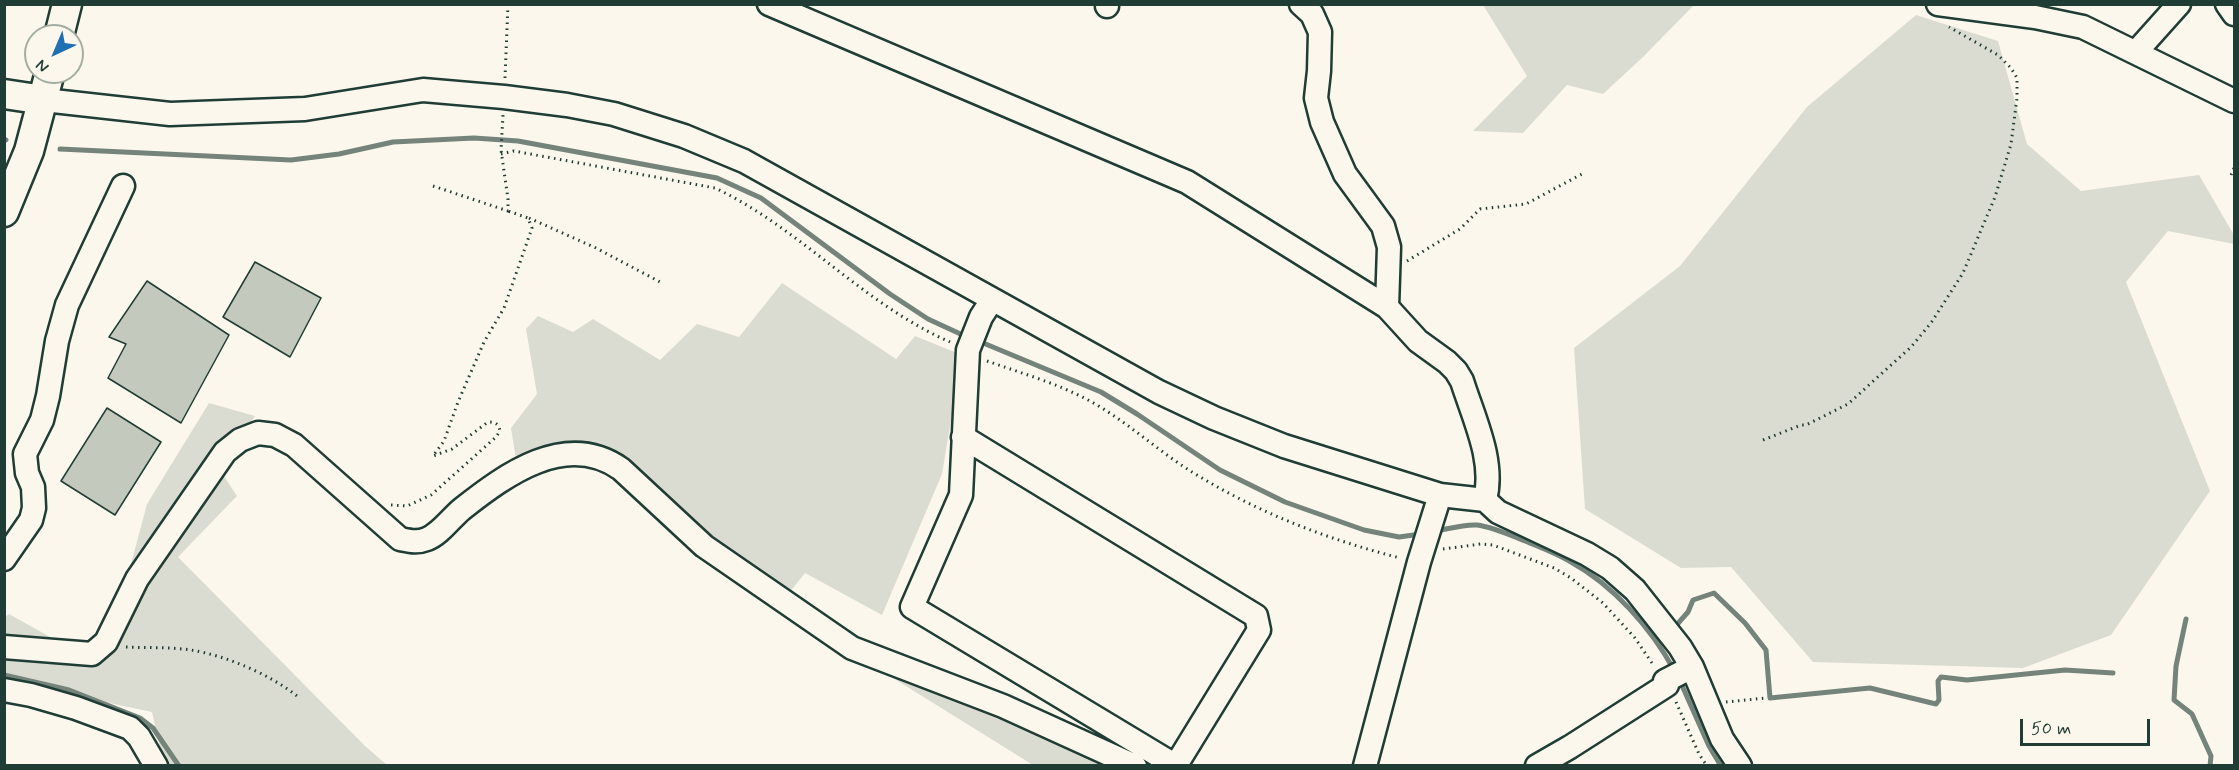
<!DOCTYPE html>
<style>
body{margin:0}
#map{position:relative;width:2239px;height:770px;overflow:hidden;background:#fbf7ec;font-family:Mynerve,sans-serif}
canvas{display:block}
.frame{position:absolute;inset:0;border:6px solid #1f3d34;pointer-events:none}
.north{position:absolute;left:24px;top:24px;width:60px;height:60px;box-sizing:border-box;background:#fbf7ec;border:2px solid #a3ada2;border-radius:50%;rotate:224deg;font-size:16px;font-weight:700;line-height:24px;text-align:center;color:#1f3d34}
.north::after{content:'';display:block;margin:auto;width:21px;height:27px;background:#1f6fb2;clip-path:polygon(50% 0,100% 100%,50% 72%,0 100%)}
.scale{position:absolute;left:2020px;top:719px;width:130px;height:27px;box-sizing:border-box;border:3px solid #1f3d34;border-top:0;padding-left:8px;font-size:18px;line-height:21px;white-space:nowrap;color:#1f3d34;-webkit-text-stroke:4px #fbf7ec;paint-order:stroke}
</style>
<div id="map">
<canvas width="2239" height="770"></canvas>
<div class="frame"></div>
<div class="north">N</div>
<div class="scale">50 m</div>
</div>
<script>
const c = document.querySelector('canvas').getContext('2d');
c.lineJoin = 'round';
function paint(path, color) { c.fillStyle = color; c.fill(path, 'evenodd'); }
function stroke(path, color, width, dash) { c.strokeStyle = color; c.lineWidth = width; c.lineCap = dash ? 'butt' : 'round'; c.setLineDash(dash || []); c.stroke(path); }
const green = new Path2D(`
 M1483,5H1694L1642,58L1603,94L1567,85L1523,133L1473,131L1527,76Z
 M1916,15L1998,41L2027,144L2081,191L2199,175L2234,235V244L2168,231L2126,282L2210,491L2111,635L2023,668L1813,662L1731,567L1681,568L1585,509L1574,348L1680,266L1807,107Z
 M782,283L896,359L915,336L962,355L942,474L882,615L805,573L785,598L612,457L517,465L511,428L537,394L526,329L538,316L573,332L593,319L660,360L697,324L739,337Z
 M209,403L255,416L218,467L237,496L178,557L365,746L387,765H171L161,752L152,712L5,681L4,618L9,614L68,647L118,646L128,575L147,504Z
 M864,660L1116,765H1033Z`);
const stream = new Path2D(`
 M4,139L6,140
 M60,149L291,160L339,154L393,142L474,138L518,141L717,178L761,198L890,294L928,319L967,337
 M976,340L1101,392L1137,414L1220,470L1285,502L1364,530L1399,537L1421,534
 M1436,531C1448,529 1464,524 1477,525C1493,527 1510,535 1525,541C1540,547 1556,553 1571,562C1613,585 1651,628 1674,670
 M2186,619L2176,666L2174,700L2192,714L2211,756L2210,766
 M1673,629L1688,612L1693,600L1714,593L1745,623L1766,650L1770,698L1870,688L1936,704L1939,700L1938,681L1941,677L1967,680L2065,670L2113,673
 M4,675L69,690L140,718L153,728L179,766
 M1680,681L1709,746L1721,766`);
const building = new Path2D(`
 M255,262L321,298L290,357L223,317Z
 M147,281L229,335L181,423L108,378L126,344L109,337Z
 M107,408L161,442L115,515L61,481Z`);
const path = new Path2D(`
 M505,78L508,4
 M501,154L514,151L715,188C800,228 863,304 950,342
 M2231,175L2234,168
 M433,186L508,211V199L501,150L503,115
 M529,218L596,248L662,283
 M1407,261L1460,229L1480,209L1526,204L1582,174
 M987,361C1024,374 1063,385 1097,405C1134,427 1165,457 1202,478C1264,515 1330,540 1400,558
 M1763,440L1801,425H1806L1848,404L1911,347L1931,323L1963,273L1995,197L2011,144L2017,98V78L2011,68L1998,55L1949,27
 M391,505L407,506L431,495L496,437L500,431C499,424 495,422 488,422L452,449L433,456L444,441L458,402L484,342L504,308L532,228L528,218L508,211
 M1443,549L1481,544L1493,545L1554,568L1571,578L1603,603L1635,638L1654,666
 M126,647C148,648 170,647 191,650C227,656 269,674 297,696
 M1676,702L1699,754L1707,766
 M1726,702L1766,698`);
const minor = new Path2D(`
 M769,4L1187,182L1387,307L1418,341L1447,362L1456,371L1462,381C1474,419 1495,461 1485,500
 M1107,4V6
 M1301,4L1312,14L1320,32L1319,71L1316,98L1322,122L1345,174L1383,226L1389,247L1387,307
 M1938,4L2035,17L2083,27L2234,101
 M2227,4L2234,14
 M2136,52L2179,4
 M44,100L170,114L305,109L423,90L504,97L567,105L614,114L684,136L744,161L1159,392L1214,418L1284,446L1440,495L1485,500L1498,512L1587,554L1610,568L1635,590L1680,647L1692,667L1722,739L1740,766
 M992,300L981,317L968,350L961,495L912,607L1176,766
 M963,437L1256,616L1259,630L1176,765
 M4,559L31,520L34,508L33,487L27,473L25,454L42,420L48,396L57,341L67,305L123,186
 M4,647L92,654L106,642L137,579L225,452L240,440L258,433L275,435L294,445L400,539C410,541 417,543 427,539C440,534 451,518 462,509C505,475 566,430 621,469L704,546L852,648L1003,706L1135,766
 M4,690L31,695L76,708L130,728L139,737L156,766
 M1365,766L1419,562L1440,495
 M1537,766L1570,747L1667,685L1665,681L1692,667`);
const major = new Path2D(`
 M59,36L67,4
 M4,94L44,100
 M4,212L29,151L50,72`);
paint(green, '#dbdcd1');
stroke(stream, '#74847b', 5);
paint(building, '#c4c9be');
stroke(building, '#1f3d34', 1.5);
stroke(minor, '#1f3d34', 27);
stroke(major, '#1f3d34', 33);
stroke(path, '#1f3d34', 3, [1.5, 4.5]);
stroke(minor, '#fbf7ec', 22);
stroke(major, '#fbf7ec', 28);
</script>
